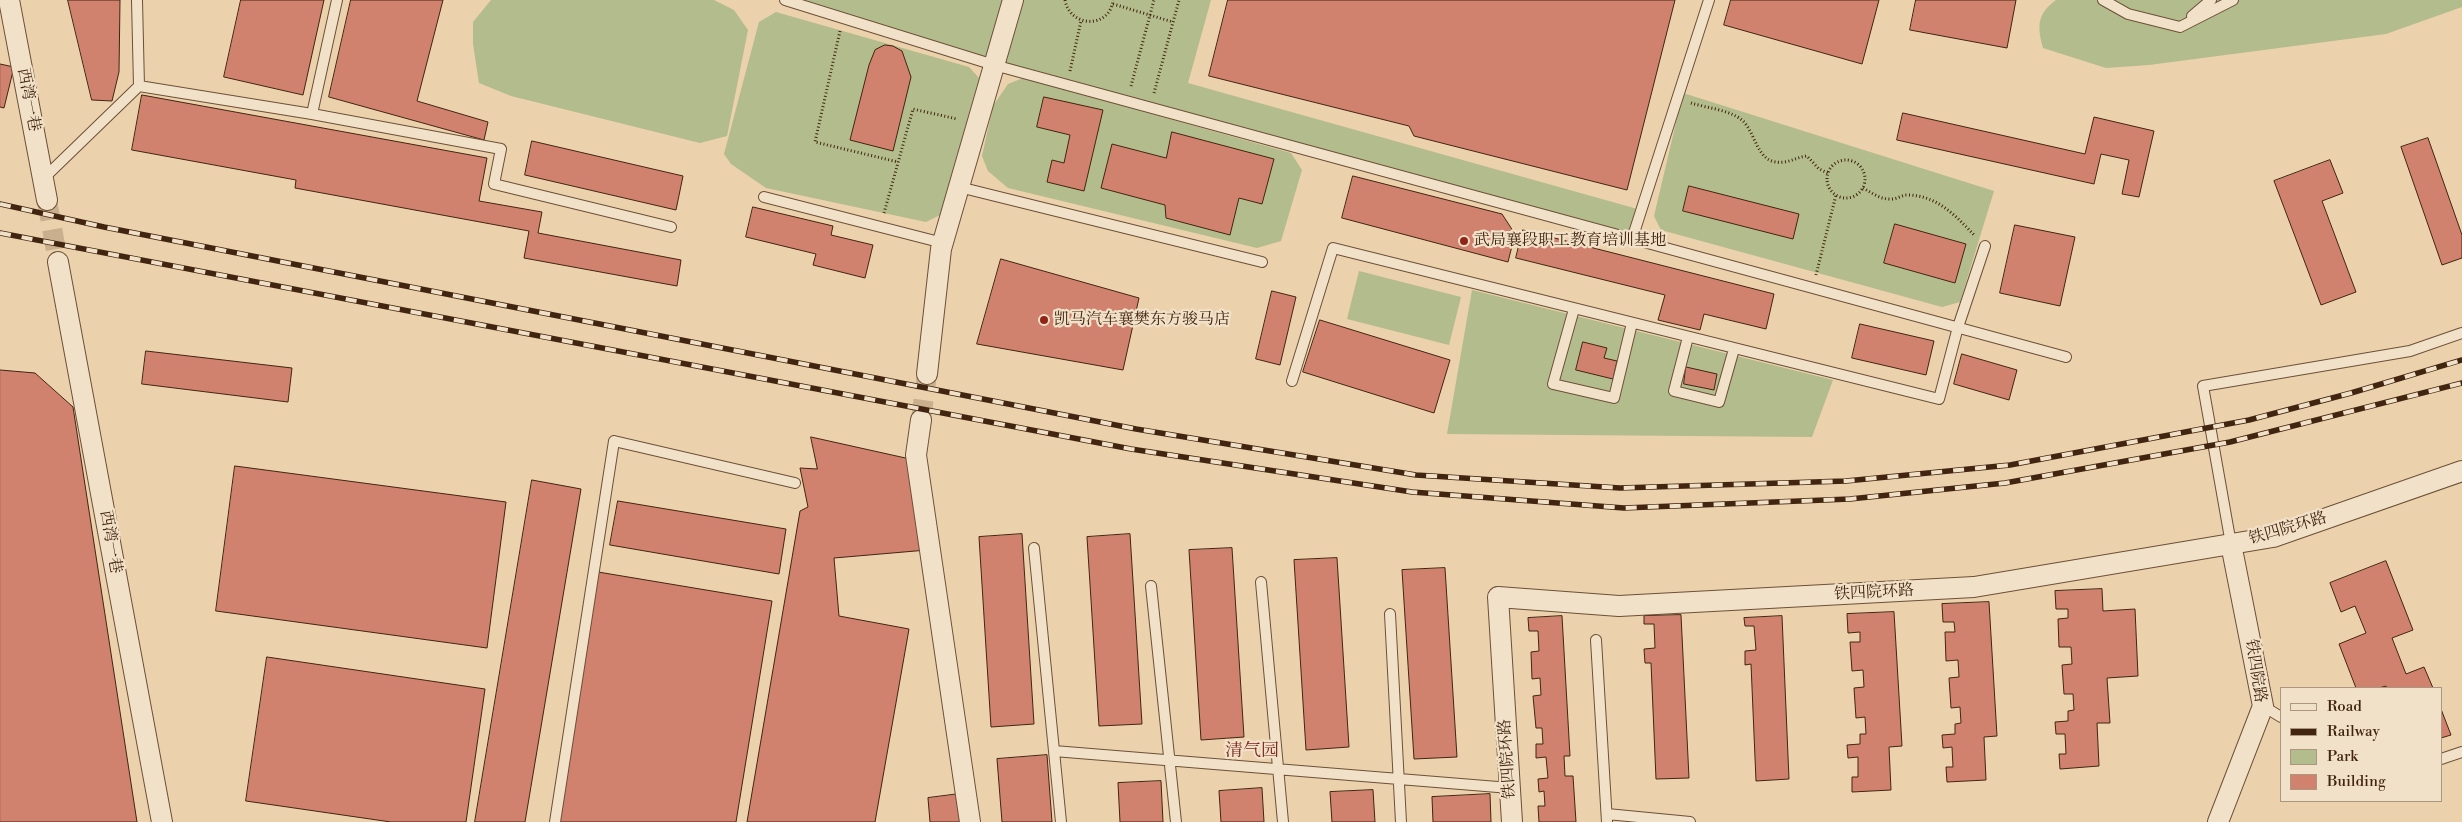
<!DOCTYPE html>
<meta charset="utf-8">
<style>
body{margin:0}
#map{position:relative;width:2462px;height:822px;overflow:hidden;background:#ebd1ac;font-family:"Libre Bodoni",serif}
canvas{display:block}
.legend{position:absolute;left:2280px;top:687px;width:162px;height:115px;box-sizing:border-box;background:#f2e1c9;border:1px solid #ac967f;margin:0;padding:6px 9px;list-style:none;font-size:15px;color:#422510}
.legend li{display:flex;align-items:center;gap:10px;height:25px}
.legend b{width:25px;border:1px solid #ac967f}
</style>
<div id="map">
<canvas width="2462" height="822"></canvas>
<ul class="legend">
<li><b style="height:6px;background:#f2e1c9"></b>Road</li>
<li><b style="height:6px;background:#422510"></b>Railway</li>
<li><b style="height:14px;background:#b3bc8c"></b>Park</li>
<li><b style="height:14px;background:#d0826f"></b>Building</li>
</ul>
</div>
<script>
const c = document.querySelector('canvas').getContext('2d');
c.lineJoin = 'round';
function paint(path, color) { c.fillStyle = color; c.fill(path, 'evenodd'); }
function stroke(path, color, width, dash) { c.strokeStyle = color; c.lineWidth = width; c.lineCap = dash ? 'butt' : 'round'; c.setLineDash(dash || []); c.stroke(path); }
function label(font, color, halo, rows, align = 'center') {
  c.font = font + ' "Libre Bodoni","Noto Serif SC",serif'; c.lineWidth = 4.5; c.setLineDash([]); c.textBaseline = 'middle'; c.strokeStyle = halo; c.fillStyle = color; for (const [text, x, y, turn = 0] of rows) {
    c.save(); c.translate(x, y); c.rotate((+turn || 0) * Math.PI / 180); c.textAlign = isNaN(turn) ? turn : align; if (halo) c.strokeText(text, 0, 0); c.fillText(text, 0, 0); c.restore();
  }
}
const green = new Path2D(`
 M491,0H714L734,10L748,30L727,136L700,143L511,96L479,83L473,44V22Z
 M785,0H1211L1188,83L1641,210L1632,239L1127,102Z
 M2056,0H2462V7L2386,34L2149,65L2106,68L2043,48C2037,26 2037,14 2056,0Z
 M776,12L969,67L979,78L940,215L926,222L766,188L731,164L724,154L759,22Z
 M1023,78L1291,153L1302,170L1281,241L1257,248L1008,188L988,171L982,156L993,106L1008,84Z
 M1683,93L1994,191L1960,302L1942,307L1661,230L1654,216Z
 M1359,271L1461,297L1449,345L1347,319Z
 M1472,290L1833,380L1812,437L1447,434Z`);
const building = new Path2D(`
 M68,0H120L119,72L112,101L92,100Z
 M241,0H324L303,95L224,77Z
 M351,0H443L417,101L488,122L484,140L329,97Z
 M1228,0H1675L1627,190L1414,136L1409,126L1209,76Z
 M1731,0H1879L1862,64L1724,25Z
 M1916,0H2016L2007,48L1910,30Z
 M885,45L893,46L902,51L911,77L893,151L850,140L869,65L875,50Z
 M0,64L14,67L4,108L0,107Z
 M142,95L487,158L479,201L542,212L538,233L681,260L677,286L524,258L529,231L295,188L296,180L132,150Z
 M1044,97L1103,110L1084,191L1047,182L1052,160L1064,163L1070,135L1037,127Z
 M1903,113L2085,154L2094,117L2154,131L2139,197L2122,194L2129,160L2101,154L2094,184L1897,140Z
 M1172,132L1274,159L1262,204L1239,198L1230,235L1166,218L1165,205L1101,188L1112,144L1166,158Z
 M2428,138L2462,235V258L2442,265L2401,147Z
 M532,141L683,176L676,210L525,175Z
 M2330,160L2343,193L2322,201L2356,292L2321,305L2274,181Z
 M1353,176L1502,214L1515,234L1508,262L1342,218Z
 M1689,186L1799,214L1793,239L1683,211Z
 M753,207L833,226L831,235L873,245L865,278L813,265L816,254L746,237Z
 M1895,224L1966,244L1955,283L1884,263Z
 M2015,225L2075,237L2060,306L2000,293Z
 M1523,230L1774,294L1766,329L1704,314L1700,330L1658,320L1665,295L1516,258Z
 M1001,259L1139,298L1123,370L977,344Z
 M1272,291L1296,297L1280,365L1256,359Z
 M1320,320L1450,360L1434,413L1303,372Z
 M1860,324L1934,341L1926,375L1852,358Z
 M1583,342L1607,348L1604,358L1617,361L1613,379L1576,370Z
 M146,351L292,368L288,402L142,384Z
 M1962,354L2017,370L2009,400L1954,384Z
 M1686,367L1717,374L1714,390L1684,384Z
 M0,370L35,373L73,407L137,822H0Z
 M811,437L910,459L927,550L834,558L839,616L909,629L875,822H747L800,511L808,507L800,468L817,469Z
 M235,466L506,502L487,648L216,611Z
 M532,480L581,489L525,822H475Z
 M618,501L786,529L779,574L610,545Z
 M1022,534L1034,724L991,727L979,537Z
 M1130,534L1142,724L1099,726L1087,537Z
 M1232,548L1244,737L1201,740L1189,550Z
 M1337,558L1349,747L1306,750L1294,560Z
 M2386,561L2413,630L2392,638L2406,674L2424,667L2433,688H2387L2386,686L2379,688H2356L2339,644L2366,633L2355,606L2341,612L2330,583Z
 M1445,568L1457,757L1414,759L1402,570Z
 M598,572L772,601L736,822H557Z
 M2102,589L2103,611L2135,609L2138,676L2107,678L2110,723H2097L2099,766L2060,769L2059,754H2066L2065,734H2056L2055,722L2068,721V711L2074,710L2073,694H2064L2062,665L2072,664L2071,647H2059L2058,619L2068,618V609H2056L2055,591Z
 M1989,602L1997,736L1984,737L1986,780L1947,782L1946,767H1953L1952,747L1943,748L1942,735L1955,734V724L1961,723L1960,707L1951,708L1949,678L1959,677L1958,660L1946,661L1945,632H1955L1954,622H1943L1942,604Z
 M1894,612L1902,746L1889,747L1891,790L1852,792V777H1858V757L1848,758L1847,745L1860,744V734H1866L1865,717L1856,718L1854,688L1864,687L1863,670L1852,671L1850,642H1860V632L1848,633L1847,614Z
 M1681,615L1689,778L1656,779L1651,663H1645L1644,649L1655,648L1654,624H1644V616Z
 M1562,616L1570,756H1564L1565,776H1573L1576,822H1539L1538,806H1545L1544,791L1539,792L1538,779L1548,778L1546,757L1536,758V744H1543L1542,728H1536L1533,696L1541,695L1540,678L1532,679L1531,652L1539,651L1538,631H1529L1528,618Z
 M1782,616L1789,779L1756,781L1751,664L1745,665V651L1756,650L1754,626H1745L1744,618Z
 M267,657L485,689L466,822H391L246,801Z
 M2441,709L2451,735L2441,738Z
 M1047,755L1052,822H1002L997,759Z
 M1161,781L1163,822H1120L1118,783Z
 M1262,788L1264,822H1221L1219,791Z
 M1373,790L1375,822H1332L1330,792Z
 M959,794L963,822H930L928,798Z
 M1490,794L1491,822H1433L1432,797Z`);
const minorTunnel = new Path2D(`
 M47,200L58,262
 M921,420L927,374`);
const path = new Path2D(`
 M1065,0C1070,28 1110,29 1113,0
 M1113,4L1173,22
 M840,31L815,142L898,162
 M1070,71L1081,21
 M1131,86L1154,0
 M1154,93L1179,0
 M1691,103C1707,108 1731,110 1743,121C1757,135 1757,166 1784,162C1792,161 1798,157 1807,156L1819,169L1828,173
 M1827 179a19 19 0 1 1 38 0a19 19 0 1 1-38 0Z
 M1863,188C1872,193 1881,200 1892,199C1897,199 1902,195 1907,195C1937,195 1956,216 1975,236
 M884,213L913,109L957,119
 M1816,275L1836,195`);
const service = new Path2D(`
 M785,0L994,65L2066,357
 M2103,0L2128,14L2180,27L2233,0
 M2192,16L2211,0
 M139,86L312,114L337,0
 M312,114L501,149L494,184L671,227
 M43,179L139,86L137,0
 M959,187L1262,262
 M764,197L943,243
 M1632,239L1709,0
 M1574,309L1553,384L1614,398L1632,323
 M1688,337L1674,391L1719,402L1734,349
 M1292,381L1333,248L1939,399L1958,327L1985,246
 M2231,544L2203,386L2410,351L2462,333
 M1034,548L1061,822
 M1261,582L1283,822
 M1151,586L1176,822
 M1390,614L1401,822
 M1596,640L1607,822
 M2263,706L2281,717
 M1054,751L1510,788
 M2441,759L2462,752
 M1607,814L1690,822
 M555,822L614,441L795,483`);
const minor = new Path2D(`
 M9,0L47,200
 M58,262L162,822
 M927,374L941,249L1013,0
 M921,420L916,455L970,822
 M1512,822L1498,597L1619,606L1974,587L2273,537L2462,471
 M2218,822L2263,706L2231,544`);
const rail = new Path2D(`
 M0,204L104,227L1136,429L1416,475L1620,488L1846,481L2010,465L2249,420L2351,393L2462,360
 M0,233L1131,449L1412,492L1624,508L1850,499L2005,483L2230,442L2462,383`);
const markers = [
 [1464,241,5,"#8f2418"],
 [1044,320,5,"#8f2418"]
];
const streetNames = [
 ["西湾一巷",28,100,79],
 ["铁四院环路",2288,529,-16],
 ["西湾一巷",110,542,80],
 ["铁四院环路",1874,593,-3],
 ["铁四院路",2255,671,81],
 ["铁四院环路",1508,759,-94]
];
const poiNames = [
 ["武局襄段职工教育培训基地",1474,241],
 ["凯马汽车襄樊东方骏马店",1054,320]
];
const neighbourhoodNames = [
 ["清气园",1252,752]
];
paint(green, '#b3bc8c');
paint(building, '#d0826f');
stroke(building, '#422510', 1);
stroke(minorTunnel, '#c9af8d', 20, [20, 10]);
stroke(service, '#6c5037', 12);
stroke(minor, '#6c5037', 22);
stroke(path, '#422510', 3, [1, 2.5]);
stroke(service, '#f2e1c9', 10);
stroke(minor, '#f2e1c9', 20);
stroke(rail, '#422510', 5.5);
stroke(rail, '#f2e1c9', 4, [11]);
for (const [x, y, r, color] of markers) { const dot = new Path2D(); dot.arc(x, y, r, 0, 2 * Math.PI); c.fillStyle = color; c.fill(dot); stroke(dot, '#f2e1c9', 2); }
label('16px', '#422510', '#f2e1c9', streetNames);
label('16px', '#422510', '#f2e1c9', poiNames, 'left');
label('18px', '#7a1f14', '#f2e1c9', neighbourhoodNames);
</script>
